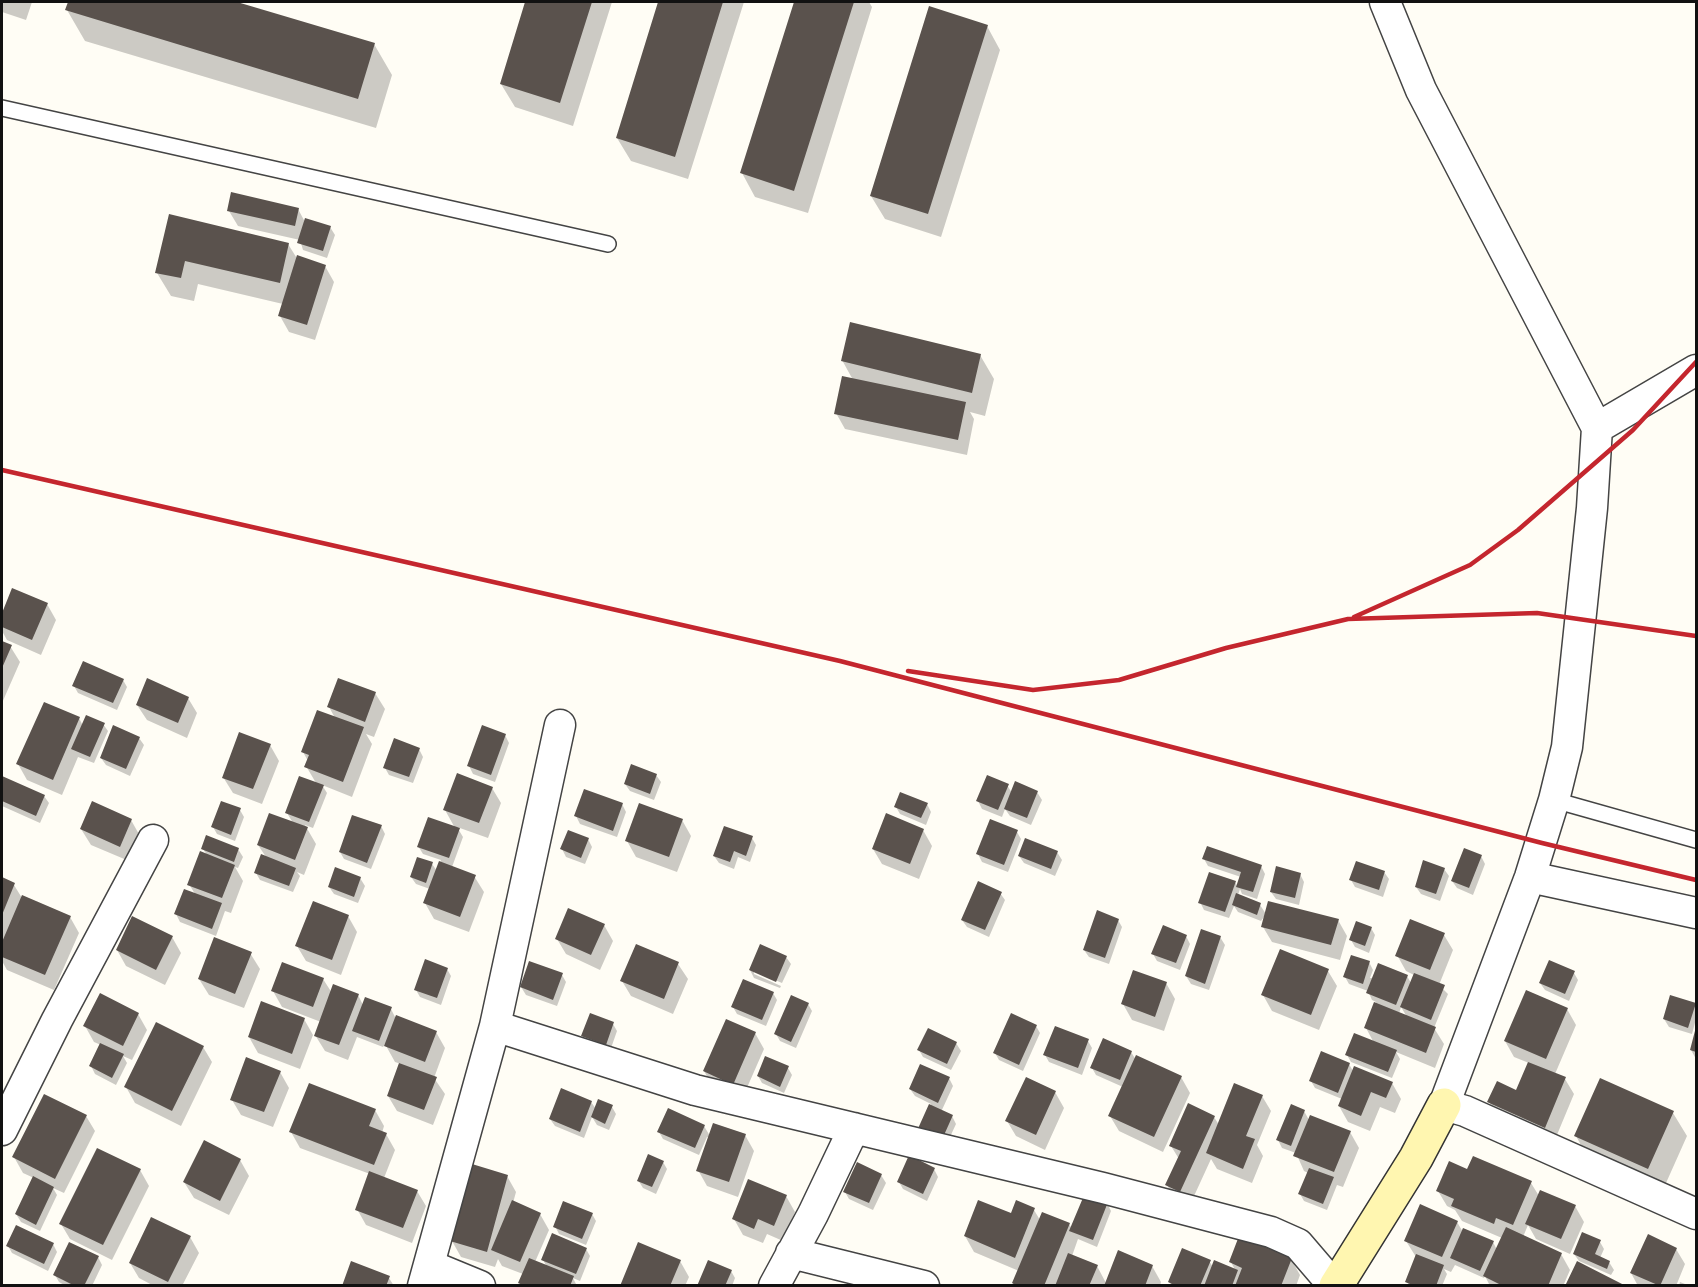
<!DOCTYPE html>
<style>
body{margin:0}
#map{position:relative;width:1698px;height:1287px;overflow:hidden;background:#fffdf5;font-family:Georgia,serif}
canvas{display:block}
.frame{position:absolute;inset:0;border:3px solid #111;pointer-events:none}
</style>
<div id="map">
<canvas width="1698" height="1287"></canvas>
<div class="frame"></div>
</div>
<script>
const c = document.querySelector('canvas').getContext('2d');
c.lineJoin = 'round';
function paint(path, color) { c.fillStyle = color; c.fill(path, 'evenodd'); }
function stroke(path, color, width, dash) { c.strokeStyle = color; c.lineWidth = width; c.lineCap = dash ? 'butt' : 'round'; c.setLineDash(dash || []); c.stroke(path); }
const shadow = new Path2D(`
 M2,2H32L26,20L2,12Z
 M70,2H232L374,44L392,75L376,128L85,41L67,10Z
 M527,2H612L573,126L515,107L501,84Z
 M660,2H744L688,179L631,161L617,138Z
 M796,2H869L872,7L808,213L755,197L742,173Z
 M987,26L1000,50L941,237L885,219L871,196Z
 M298,209L305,222L330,227L335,235L327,258L303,250L300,240L238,226L229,211Z
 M170,216L288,244L298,260L325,266L334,282L315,340L289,332L280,316L283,304L198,284L194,301L171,296L157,273Z
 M980,355L994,379L985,416L970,412L974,419L967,455L845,429L836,413L853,380L842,360Z
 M13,590L47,604L56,620L41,655L7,640L2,631V617Z
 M2,642L10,646L20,662L2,703Z
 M123,680L127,687L117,710L78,693L74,686Z
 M375,693L385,709L374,737L366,734L372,744L352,797L322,785L327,793L313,828L305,825L316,844L304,875L297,872L300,876L293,892L260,880L256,873L266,857L258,845L293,823L287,813L316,783L306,766L308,761L303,752L335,718L329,707Z
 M188,698L197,713L187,738L147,720L137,705Z
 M79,718L83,726L103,724L108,731L94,763L78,757L62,795L27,780L18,764Z
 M505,735L509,743L495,782L473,774L469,766Z
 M139,738L144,745L130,776L106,765L101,758Z
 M270,745L279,761L262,804L233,793L223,777Z
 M419,749L423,757L413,783L389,775L385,768Z
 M656,775L661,782L654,800L630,791L625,784Z
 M3,778L44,796L49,803L40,823L2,806Z
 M1007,785L1012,793L1037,792L1042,800L1031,825L1010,816L1005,809L1002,817L982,809L978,801Z
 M492,788L501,803L488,838L457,827L463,837L452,867L474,876L484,892L469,932L434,919L425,903L430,889L416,884L411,877L432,864L437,871L441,860L423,854L418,846L455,828L445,810Z
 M622,804L626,812L617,837L580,824L576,816Z
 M927,804L931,812L926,825L900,814L896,807Z
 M240,810L244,817L235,841L217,834L213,827Z
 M131,820L140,836L129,861L91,845L81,829Z
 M682,820L691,836L677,872L636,857L627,841Z
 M381,826L385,834L371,869L344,859L340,852Z
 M923,830L932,846L919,879L882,864L873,849Z
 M1017,832L1021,839L1008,872L982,862L978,854Z
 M752,838L756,845L750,862L738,857L734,869L719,863L714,856Z
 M588,839L592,847L585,864L566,857L562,849Z
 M203,849H238L243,857L238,868L235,867L243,881L231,913L225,911L216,936L180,922L176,914L195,894L189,884L207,855Z
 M1057,852L1062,860L1055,876L1024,863L1019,856Z
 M1481,856L1485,864L1473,895L1457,888L1452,881Z
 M1204,859L1261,866L1265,874L1257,899L1242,894L1240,889L1238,895L1260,905L1266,914L1338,920L1347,936L1340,960L1272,942L1263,927L1266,914L1261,921L1238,912L1234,906L1229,918L1204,910L1200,902L1235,882L1238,887L1241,877L1208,866Z
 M1444,869L1449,876L1440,901L1421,894L1416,887Z
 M1384,872L1389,879L1383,897L1355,887L1351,880Z
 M1300,874L1304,882L1299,905L1276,899L1271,892Z
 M360,878L365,886L358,903L334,894L329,887Z
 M2,879L14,885L22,898L70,917L79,933L54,990L7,970L2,961Z
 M1000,893L1005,900L989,937L967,927L962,920Z
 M348,916L357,932L341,975L306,961L297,946Z
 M1118,920L1122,927L1109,964L1089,957L1084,950Z
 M604,925L613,941L600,970L566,954L557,939Z
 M1371,928L1375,935L1369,953L1355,947L1351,940Z
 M1444,935L1453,950L1439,985L1448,994L1434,1028L1444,1044L1435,1068L1396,1052L1400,1059L1392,1078L1351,1062L1347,1055L1374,1043L1366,1028L1376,1002L1372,1000L1368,991L1349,984L1345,977L1369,962L1373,970L1370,978L1407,976L1411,983L1414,975L1406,971L1397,955ZM1401,1007L1407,1017L1399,1014Z
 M1186,936L1190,944L1180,970L1157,961L1153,954Z
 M172,937L181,953L165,985L126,966L117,950Z
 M1220,937L1225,945L1209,990L1191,984L1186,976Z
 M637,946L678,964L688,979L673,1014L631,996L622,981Z
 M250,953L260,969L244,1008L209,995L199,979Z
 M786,957L791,964L782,983L754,971V974L781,986L780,988L754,978L750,970Z
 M447,969L451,976L441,1005L420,997L416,990Z
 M1328,971L1337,986L1319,1030L1272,1011L1263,995Z
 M1574,973L1578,980L1569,1001L1545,990L1540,983Z
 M562,975L566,982L557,1006L526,995L521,987Z
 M323,979L332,993L358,995L363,1005L391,1009L395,1017L436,1032L445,1048L434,1078L445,1094L433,1125L397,1111L388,1096L401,1064L395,1062L385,1044L383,1047L357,1037L348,1060L325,1051L315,1035L321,1022L282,1007L273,991Z
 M1166,983L1175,999L1164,1031L1132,1020L1123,1004Z
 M773,993L777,1000L766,1026L737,1014L733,1007Z
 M808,1004L812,1011L796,1048L780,1041L776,1034Z
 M1695,1004L1696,1019L1692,1034L1669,1027L1664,1019Z
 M1567,1009L1576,1025L1555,1074L1565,1079L1574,1094L1554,1142L1498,1118L1489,1102L1517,1092L1529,1063L1514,1057L1505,1041Z
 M138,1014L147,1030L132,1060L123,1056L127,1063L116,1085L95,1074L91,1066L101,1045L94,1042L85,1026Z
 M304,1019L313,1035L300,1069L258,1053L249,1037Z
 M727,1021L755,1033L764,1049L742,1099L713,1087L704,1071Z
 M613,1024L617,1031L610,1051L587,1043L583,1036Z
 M1036,1026L1040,1033L1023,1071L999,1060L995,1053Z
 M1696,1030V1059L1691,1050Z
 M1088,1041L1092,1048L1082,1075L1049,1062L1045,1055Z
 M956,1043L961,1051L951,1070L923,1057L919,1050Z
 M203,1047L212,1062L181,1126L135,1103L126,1087Z
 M1131,1052L1136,1060L1181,1077L1190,1093L1163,1152L1119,1131L1110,1116L1123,1087L1096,1075L1092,1068Z
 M1349,1064L1353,1071L1392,1083L1401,1099L1395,1113L1380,1107L1370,1131L1348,1122L1339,1106L1342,1099L1315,1088L1311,1081Z
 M788,1068L792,1075L784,1093L762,1083L758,1076Z
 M280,1072L289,1088L273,1127L241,1115L232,1100Z
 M949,1078L953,1086L941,1112L952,1116L956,1124L944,1150L918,1133L931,1104L915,1096L910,1089Z
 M1600,1080L1673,1113L1687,1136L1662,1192L1589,1160L1576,1136Z
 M1055,1092L1064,1108L1045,1150L1016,1136L1007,1121Z
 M1262,1096L1271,1111L1257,1145L1263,1156L1252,1183L1217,1169L1211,1159L1189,1207L1176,1201L1167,1185L1179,1159L1171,1146L1214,1117L1219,1125Z
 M591,1102L596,1109L612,1107L616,1114L609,1130L597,1125L592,1117L584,1138L555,1126L550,1119Z
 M375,1110L384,1126L382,1133L386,1134L395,1150L384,1178L417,1191L426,1206L412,1243L366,1225L357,1209L370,1174L300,1148L291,1132Z
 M1304,1111L1309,1120L1350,1132L1359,1148L1343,1187L1337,1185L1327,1210L1304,1201L1300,1194L1308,1173L1304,1171L1296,1153L1282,1148L1278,1140Z
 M86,1116L95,1131L64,1193L53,1188L57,1195L40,1231L21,1222L16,1214L34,1178L23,1173L14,1157Z
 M704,1126L710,1136L745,1135L754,1151L738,1197L707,1186L698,1170L709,1138L707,1137L699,1155L663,1139L659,1132Z
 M240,1160L249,1176L229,1215L194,1198L184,1182Z
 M663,1162L667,1169L656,1194L643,1188L638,1180Z
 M934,1169L938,1177L927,1201L903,1189L899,1182Z
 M140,1170L149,1186L112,1260L70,1239L61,1224Z
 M1468,1171L1531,1183L1539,1196L1575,1206L1584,1222L1570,1254L1536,1239L1528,1225L1523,1237L1561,1254L1570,1270L1564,1284L1622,1286H1490L1485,1276L1484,1278L1455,1265L1451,1272L1444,1269L1447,1274L1442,1286H1409L1407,1281L1416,1257L1406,1241L1457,1222L1463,1232L1493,1242L1497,1250L1502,1238L1462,1221L1455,1210L1447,1206L1438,1191Z
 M881,1175L886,1183L873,1210L849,1199L845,1192Z
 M507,1176L516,1192L513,1203L540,1214L549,1230L535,1262L547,1267L543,1260L586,1249L590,1256L580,1281L573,1278L577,1286H522L523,1274L502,1266L498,1259L495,1267L461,1257L452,1241Z
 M786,1196L795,1212L783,1241L767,1234L763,1243L743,1235L734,1219Z
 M1107,1203L1111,1211L1097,1247L1078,1239L1072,1256L1097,1266L1106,1283L1152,1266L1161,1282L1160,1286H1015L1019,1271L974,1252L965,1236L1011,1215L1034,1210L1040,1220L1069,1224L1072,1229Z
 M592,1214L596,1221L586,1245L559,1234L555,1226Z
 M190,1237L199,1253L182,1286H154L139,1278L130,1263Z
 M1600,1242L1604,1249L1600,1258L1609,1262L1614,1270L1611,1275L1579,1261L1574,1254Z
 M53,1244L57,1252L48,1271L12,1253L8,1246Z
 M1676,1249L1685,1264L1676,1286H1638L1631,1273Z
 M98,1257L102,1265L92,1286H66L59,1282L55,1275Z
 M1291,1259L1300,1275L1296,1286H1172L1170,1282L1209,1261L1213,1267L1235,1270L1231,1262Z
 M680,1261L689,1277L685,1286H622Z
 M731,1271L735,1278L732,1286H699Z
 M389,1278L394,1286H343Z
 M1680,1282L1690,1286H1679Z`);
const building = new Path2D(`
 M68,2H237L375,43L358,99L65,10Z
 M525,2H592L560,103L500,84Z
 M658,2H723L675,157L616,138Z
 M794,2H854L794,191L740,173Z
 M929,6L988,25L928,214L870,196Z
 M231,192L299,208L295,226L227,211Z
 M169,214L289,243L280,283L185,261L181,278L155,273Z
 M305,218L331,226L323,251L297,243Z
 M297,255L326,265L307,325L278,316Z
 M850,322L981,354L972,393L841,361Z
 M842,376L966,402L958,440L834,414Z
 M12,588L48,603L32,640L2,627V613Z
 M2,641L12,645L2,668Z
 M83,661L124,679L113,703L72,686Z
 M147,678L189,697L178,723L136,705Z
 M338,678L376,692L365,722L327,707Z
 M44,702L80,717L53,780L16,764Z
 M317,710L364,727L343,782L304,767L309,755L301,752Z
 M86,715L105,723L90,757L71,749Z
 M113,725L140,737L126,769L100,758Z
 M482,725L506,734L491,775L467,766Z
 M239,732L271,744L253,789L222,778Z
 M394,738L420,748L409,777L383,768Z
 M631,764L657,774L650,794L624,784Z
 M457,773L493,787L479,823L443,810Z
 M987,775L1009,784L998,810L976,801Z
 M2,776L45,795L36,816L2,801Z
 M299,776L324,785L309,822L285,813Z
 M1015,781L1038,791L1027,818L1004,809Z
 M584,789L623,803L613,831L574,816Z
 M900,792L928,803L921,818L894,807Z
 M92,801L132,819L120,847L80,829Z
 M221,801L241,808L231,835L211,827Z
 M639,803L683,819L669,857L625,841Z
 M269,813L308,827L295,860L257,845Z
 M886,813L924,829L910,864L872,849Z
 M352,815L382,825L367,863L339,852Z
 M428,817L460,828L449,858L417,847Z
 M990,819L1018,830L1004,865L976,854Z
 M724,826L753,836L746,856L734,851L730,862L713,856Z
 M568,830L589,838L581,858L560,849Z
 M206,835L239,848L234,862L201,849Z
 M1025,838L1058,851L1051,869L1018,856Z
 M1207,846L1262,865L1253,892L1236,887L1241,872L1202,859Z
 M1464,848L1482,855L1469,888L1451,881Z
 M200,851L235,865L222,898L187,885Z
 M261,854L296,868L289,886L254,873Z
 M417,857L433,862L426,883L410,877Z
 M1423,860L1445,868L1436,894L1415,887Z
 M439,861L476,875L460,917L423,903Z
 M1356,861L1385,871L1379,890L1349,880Z
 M1276,866L1301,873L1295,898L1270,892Z
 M335,867L361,877L354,897L328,887Z
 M1209,872L1236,881L1225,912L1198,903Z
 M2,877L15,883L2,915Z
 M978,881L1002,892L985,930L961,920Z
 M184,889L222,903L212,929L174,914Z
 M1236,893L1261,903L1257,915L1232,905Z
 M22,895L71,916L45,975L2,957V942Z
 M313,901L349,915L332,960L295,946Z
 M1268,901L1339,919L1331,945L1261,927Z
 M568,908L605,924L591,955L555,939Z
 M1097,910L1119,919L1105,958L1083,950Z
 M132,916L173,936L156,970L116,950Z
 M1410,919L1445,933L1430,970L1395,956Z
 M1356,921L1372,927L1365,946L1349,940Z
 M1163,925L1187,935L1176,963L1151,954Z
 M1201,929L1221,936L1205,984L1185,976Z
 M214,937L252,952L235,994L198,979Z
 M636,944L679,962L664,999L620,981Z
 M760,944L787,956L776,982L749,970Z
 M1280,949L1329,969L1311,1015L1261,995Z
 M1351,955L1370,961L1363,984L1343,977Z
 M425,959L448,968L437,998L414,990Z
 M1549,960L1575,971L1565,994L1539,983Z
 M529,961L563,973L553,1000L520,987Z
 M282,962L324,978L313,1007L271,991Z
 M1378,963L1408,975L1396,1005L1366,993Z
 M1133,970L1167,982L1155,1017L1121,1004Z
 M1414,973L1445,985L1431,1020L1400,1007Z
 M743,979L774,992L762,1020L731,1007Z
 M333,984L359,994L339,1045L314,1036Z
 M1526,990L1568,1008L1546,1059L1504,1041Z
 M100,993L139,1013L123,1046L83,1026Z
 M791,995L809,1003L791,1042L774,1034Z
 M1670,995L1696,1003L1688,1028L1663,1019Z
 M365,997L392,1007L379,1041L352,1031Z
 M261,1001L305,1018L292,1054L248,1037Z
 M1374,1002L1436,1027L1426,1053L1364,1028Z
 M590,1013L614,1022L606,1045L581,1036Z
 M1011,1013L1037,1025L1019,1065L993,1053Z
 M396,1015L437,1031L425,1062L384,1046Z
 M726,1019L756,1032L733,1085L703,1071Z
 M156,1022L204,1046L172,1111L124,1087Z
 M1055,1026L1089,1039L1078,1068L1043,1055Z
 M1696,1027V1052L1690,1050Z
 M928,1028L957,1042L947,1064L917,1050Z
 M1354,1033L1397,1050L1388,1072L1345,1055Z
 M1103,1038L1132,1051L1120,1080L1090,1068Z
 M100,1043L124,1054L112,1078L89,1066Z
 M1321,1051L1350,1063L1338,1093L1309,1081Z
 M1136,1055L1182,1076L1154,1137L1108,1116Z
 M765,1056L789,1066L780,1087L757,1076Z
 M246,1057L281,1071L264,1112L230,1100Z
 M1528,1062L1566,1077L1545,1128L1487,1102L1497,1081L1516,1090Z
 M399,1063L437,1077L424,1110L387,1096Z
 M920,1064L950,1077L938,1103L909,1089Z
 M1354,1066L1393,1082L1386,1098L1371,1092L1361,1116L1338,1106Z
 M1026,1077L1056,1091L1036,1135L1005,1121Z
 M1600,1078L1674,1111L1648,1169L1574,1136Z
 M309,1083L376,1109L369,1126L387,1133L374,1165L289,1132Z
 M1234,1083L1263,1095L1246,1136L1255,1139L1243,1169L1206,1153Z
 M561,1088L592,1101L580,1132L549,1119Z
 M44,1094L87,1115L55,1179L12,1157Z
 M598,1099L613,1105L605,1124L591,1117Z
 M1188,1103L1215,1116L1180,1192L1165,1185L1181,1151L1169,1146Z
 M929,1104L953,1115L940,1144L916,1133Z
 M1291,1104L1305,1110L1291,1146L1276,1140Z
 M668,1108L705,1125L695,1148L657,1132Z
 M1310,1115L1351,1131L1334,1172L1293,1156Z
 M713,1123L746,1134L729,1182L696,1171Z
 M204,1140L241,1159L220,1201L183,1182Z
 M97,1148L141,1169L103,1245L59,1224Z
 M648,1154L664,1161L652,1187L637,1181Z
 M909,1155L935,1168L923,1194L897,1182Z
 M1473,1156L1532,1181L1513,1225L1496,1218L1494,1224L1451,1206L1454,1199L1436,1191L1449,1161L1467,1169Z
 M857,1162L882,1174L869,1203L843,1192Z
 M472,1164L508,1175L487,1252L450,1241Z
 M1309,1168L1334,1177L1323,1204L1298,1194Z
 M369,1171L418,1190L403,1228L355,1210Z
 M33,1176L54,1187L36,1225L15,1214Z
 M748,1179L787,1195L774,1226L758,1219L754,1229L732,1219Z
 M1540,1190L1576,1205L1561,1239L1525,1224Z
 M1085,1193L1108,1202L1093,1240L1069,1231Z
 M512,1200L541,1213L520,1262L491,1250Z
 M978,1200L1011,1213L1016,1200L1035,1208L1015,1258L964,1236Z
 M563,1201L593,1213L582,1239L553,1227Z
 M1420,1204L1458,1221L1442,1257L1404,1241Z
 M1042,1212L1070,1223L1044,1286H1017L1012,1283Z
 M151,1217L191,1236L168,1282L129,1263Z
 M16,1225L54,1243L44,1264L6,1246Z
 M1506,1227L1562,1253L1548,1286H1503L1483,1276Z
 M1463,1228L1494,1241L1480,1271L1450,1258Z
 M1582,1232L1601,1240L1595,1254L1610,1261L1607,1269L1573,1254Z
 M552,1233L587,1248L576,1274L541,1260Z
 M1648,1234L1677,1248L1660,1286L1630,1273Z
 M1239,1236L1292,1258L1281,1286H1235L1242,1268L1229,1262Z
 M69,1242L99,1256L84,1286H75L53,1275Z
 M638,1242L681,1260L670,1286H620Z
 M1182,1248L1211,1260L1200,1286H1176L1168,1282Z
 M1118,1250L1153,1265L1145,1286H1104Z
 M1068,1253L1098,1265L1089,1286H1055Z
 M1416,1254L1444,1265L1436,1286H1415L1405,1282Z
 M529,1258L574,1276L570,1286H525L518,1283Z
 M708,1260L732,1270L725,1286H697Z
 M1214,1260L1238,1270L1232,1286H1204Z
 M351,1261L390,1276L386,1286H342Z
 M1577,1261L1626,1286H1565Z`);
const lane = new Path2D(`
 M2,108L608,244
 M1554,800L1696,840`);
const street = new Path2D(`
 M1385,2L1421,90L1597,428L1592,508L1567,747L1554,800L1530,877L1444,1105L1465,1111L1696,1214
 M1597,428L1696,370
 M1530,877L1696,913
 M495,1026L695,1090L1103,1188L1271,1232L1298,1244L1334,1286
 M2,1130L57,1020L153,840
 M791,1253L924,1286
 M429,1265L480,1286
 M423,1286L495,1026L560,725
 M774,1286L813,1214L854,1128`);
const secondary = new Path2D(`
 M1336,1286L1416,1158L1444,1105`);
const rail = new Path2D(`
 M2,470L840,661L1542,843L1696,880
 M1354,617L1470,565L1518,530L1633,430L1696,362
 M908,671L1033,690L1119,680L1226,648L1348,619L1537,613L1696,636`);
paint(shadow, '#0003');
paint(building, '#5a524d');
stroke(lane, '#444', 18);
stroke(street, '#444', 33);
stroke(secondary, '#333', 36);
stroke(lane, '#fff', 15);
stroke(street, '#fff', 30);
stroke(secondary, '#fff6b0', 33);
stroke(rail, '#c4262e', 4.5);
</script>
